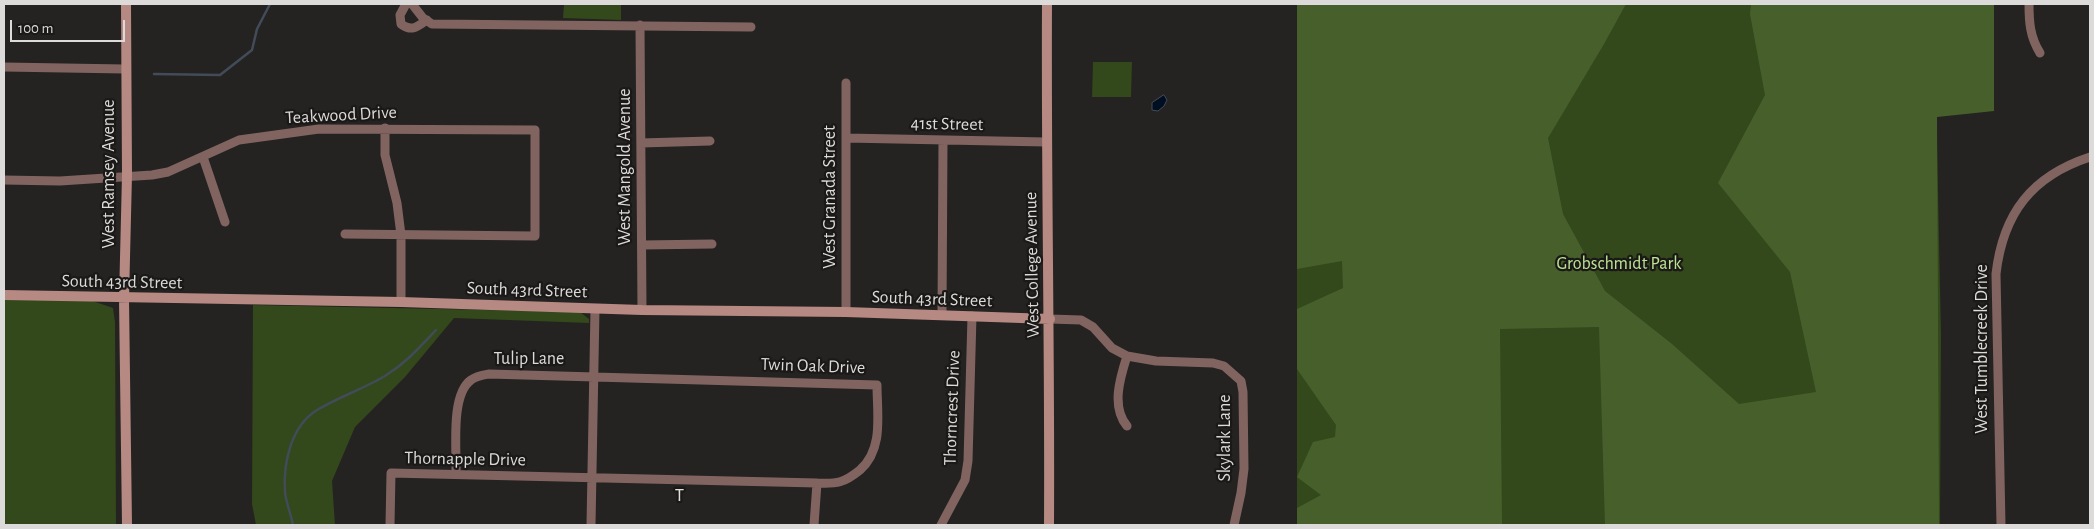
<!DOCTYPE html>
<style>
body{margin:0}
#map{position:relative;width:2094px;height:529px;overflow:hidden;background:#242321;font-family:"Alegreya Sans",sans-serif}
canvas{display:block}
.frame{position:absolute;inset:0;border:5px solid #dcdbd9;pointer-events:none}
.scale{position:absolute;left:10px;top:20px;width:115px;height:22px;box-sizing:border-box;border:2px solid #dcdbd9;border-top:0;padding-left:6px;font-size:15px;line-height:18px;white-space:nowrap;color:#dcdbd9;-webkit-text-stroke:4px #1b1917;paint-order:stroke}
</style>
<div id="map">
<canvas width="2094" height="529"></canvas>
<div class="frame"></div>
<div class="scale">100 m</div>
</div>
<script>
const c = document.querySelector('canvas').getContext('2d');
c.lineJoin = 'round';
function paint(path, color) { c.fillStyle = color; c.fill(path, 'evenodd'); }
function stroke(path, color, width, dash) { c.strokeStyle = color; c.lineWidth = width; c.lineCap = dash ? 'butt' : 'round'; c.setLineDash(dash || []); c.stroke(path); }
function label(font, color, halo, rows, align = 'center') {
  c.font = font + ' "Alegreya Sans",sans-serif'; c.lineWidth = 4.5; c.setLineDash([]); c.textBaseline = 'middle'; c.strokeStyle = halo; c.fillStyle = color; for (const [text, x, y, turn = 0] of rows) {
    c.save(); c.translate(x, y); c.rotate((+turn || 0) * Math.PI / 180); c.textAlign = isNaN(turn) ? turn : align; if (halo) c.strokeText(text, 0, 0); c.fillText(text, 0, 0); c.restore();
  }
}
const green = new Path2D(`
 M564,4H621V20L563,18Z
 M1297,4H1934L1941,335L1940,525H1297Z
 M1093,62H1132L1131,97H1092Z
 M4,296L81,297L113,308L115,322L116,525H4Z
 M253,305L580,312L589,319V323L454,318L405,377L355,427L332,481L335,525H256L252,504Z`);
const forest = new Path2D(`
 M1297,4H1626L1604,44L1548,138L1563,214L1605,291L1672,344L1739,404L1816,392L1790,272L1718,183L1765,95L1750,14L1751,4H1994V111L1937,117L1939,525H1605L1599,327L1500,329L1502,525H1297V508L1321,495L1297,477L1313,442L1335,437L1336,425L1297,369V309L1343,288L1342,261L1297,269Z`);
const water = new Path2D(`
 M1164,95L1167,100L1164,106L1158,111L1152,110V103Z`);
const stream = new Path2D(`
 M154,74L220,75L252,50L257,29L270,4
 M293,525C291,514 286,503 285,492C283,463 291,426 317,410C339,397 363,389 385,376C406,363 420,347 436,330`);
const street = new Path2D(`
 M406,4L400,15L401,24C412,32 417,27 427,20
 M412,4L423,18L432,24L751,27
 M2029,4C2029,22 2030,37 2040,53
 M640,25L642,310
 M4,67L125,69
 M846,83V312
 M385,128V155L397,203L401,235V302
 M846,138L1046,142
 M641,143L710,141
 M203,157L225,222
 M4,180L60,181L152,175L168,172L239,140L319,129L535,130V236L345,234
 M642,245L712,244
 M942,315L943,141
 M1050,319L1081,320L1093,327L1112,348L1127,356L1156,361L1213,363L1224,366L1241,381L1243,392L1244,469L1241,493L1234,525
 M1127,356C1120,378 1111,407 1127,426
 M390,525L391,473L817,483C837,484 844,483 860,470C884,449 877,414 877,385L489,374C483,375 476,376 471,380C450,395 457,450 456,474
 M591,525L595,309
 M814,525L817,483
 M941,525L965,480L968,461L972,316
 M2001,525L1996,274C2003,213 2032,176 2090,157`);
const secondary = new Path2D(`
 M126,4L127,175L124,299L127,525
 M1047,4C1046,178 1050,351 1049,525
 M4,295L401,302L642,310L846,312L1050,319`);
const streetNames = [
 ["Teakwood Drive",341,115,-3],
 ["41st Street",947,124,1],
 ["West Mangold Avenue",625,167,-90],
 ["West Ramsey Avenue",109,174,-90],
 ["West Granada Street",830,197,-90],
 ["West College Avenue",1032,265,-91],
 ["South 43rd Street",122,282,1],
 ["South 43rd Street",527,290,2],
 ["South 43rd Street",932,299,2],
 ["West Tumblecreek Drive",1982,349,-90],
 ["Tulip Lane",529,359],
 ["Twin Oak Drive",813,366,2],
 ["Thorncrest Drive",952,408,-88],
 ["Skylark Lane",1225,438,-90],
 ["Thornapple Drive",465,459,1]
];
const parkNames = [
 ["Grobschmidt Park",1619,264]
];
const neighbourhoodNames = [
 ["T",680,495]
];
paint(green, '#33481b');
paint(forest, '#47602b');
paint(water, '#000e22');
stroke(water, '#424c59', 1);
stroke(stream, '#424c59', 2.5);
stroke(street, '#816460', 9);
stroke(secondary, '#b78983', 10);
label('18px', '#dcdbd9', '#1b1917', streetNames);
label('18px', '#bce493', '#1b1917', parkNames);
c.letterSpacing = '1px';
label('19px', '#e2e1de', '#1b1917', neighbourhoodNames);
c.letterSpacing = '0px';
</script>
